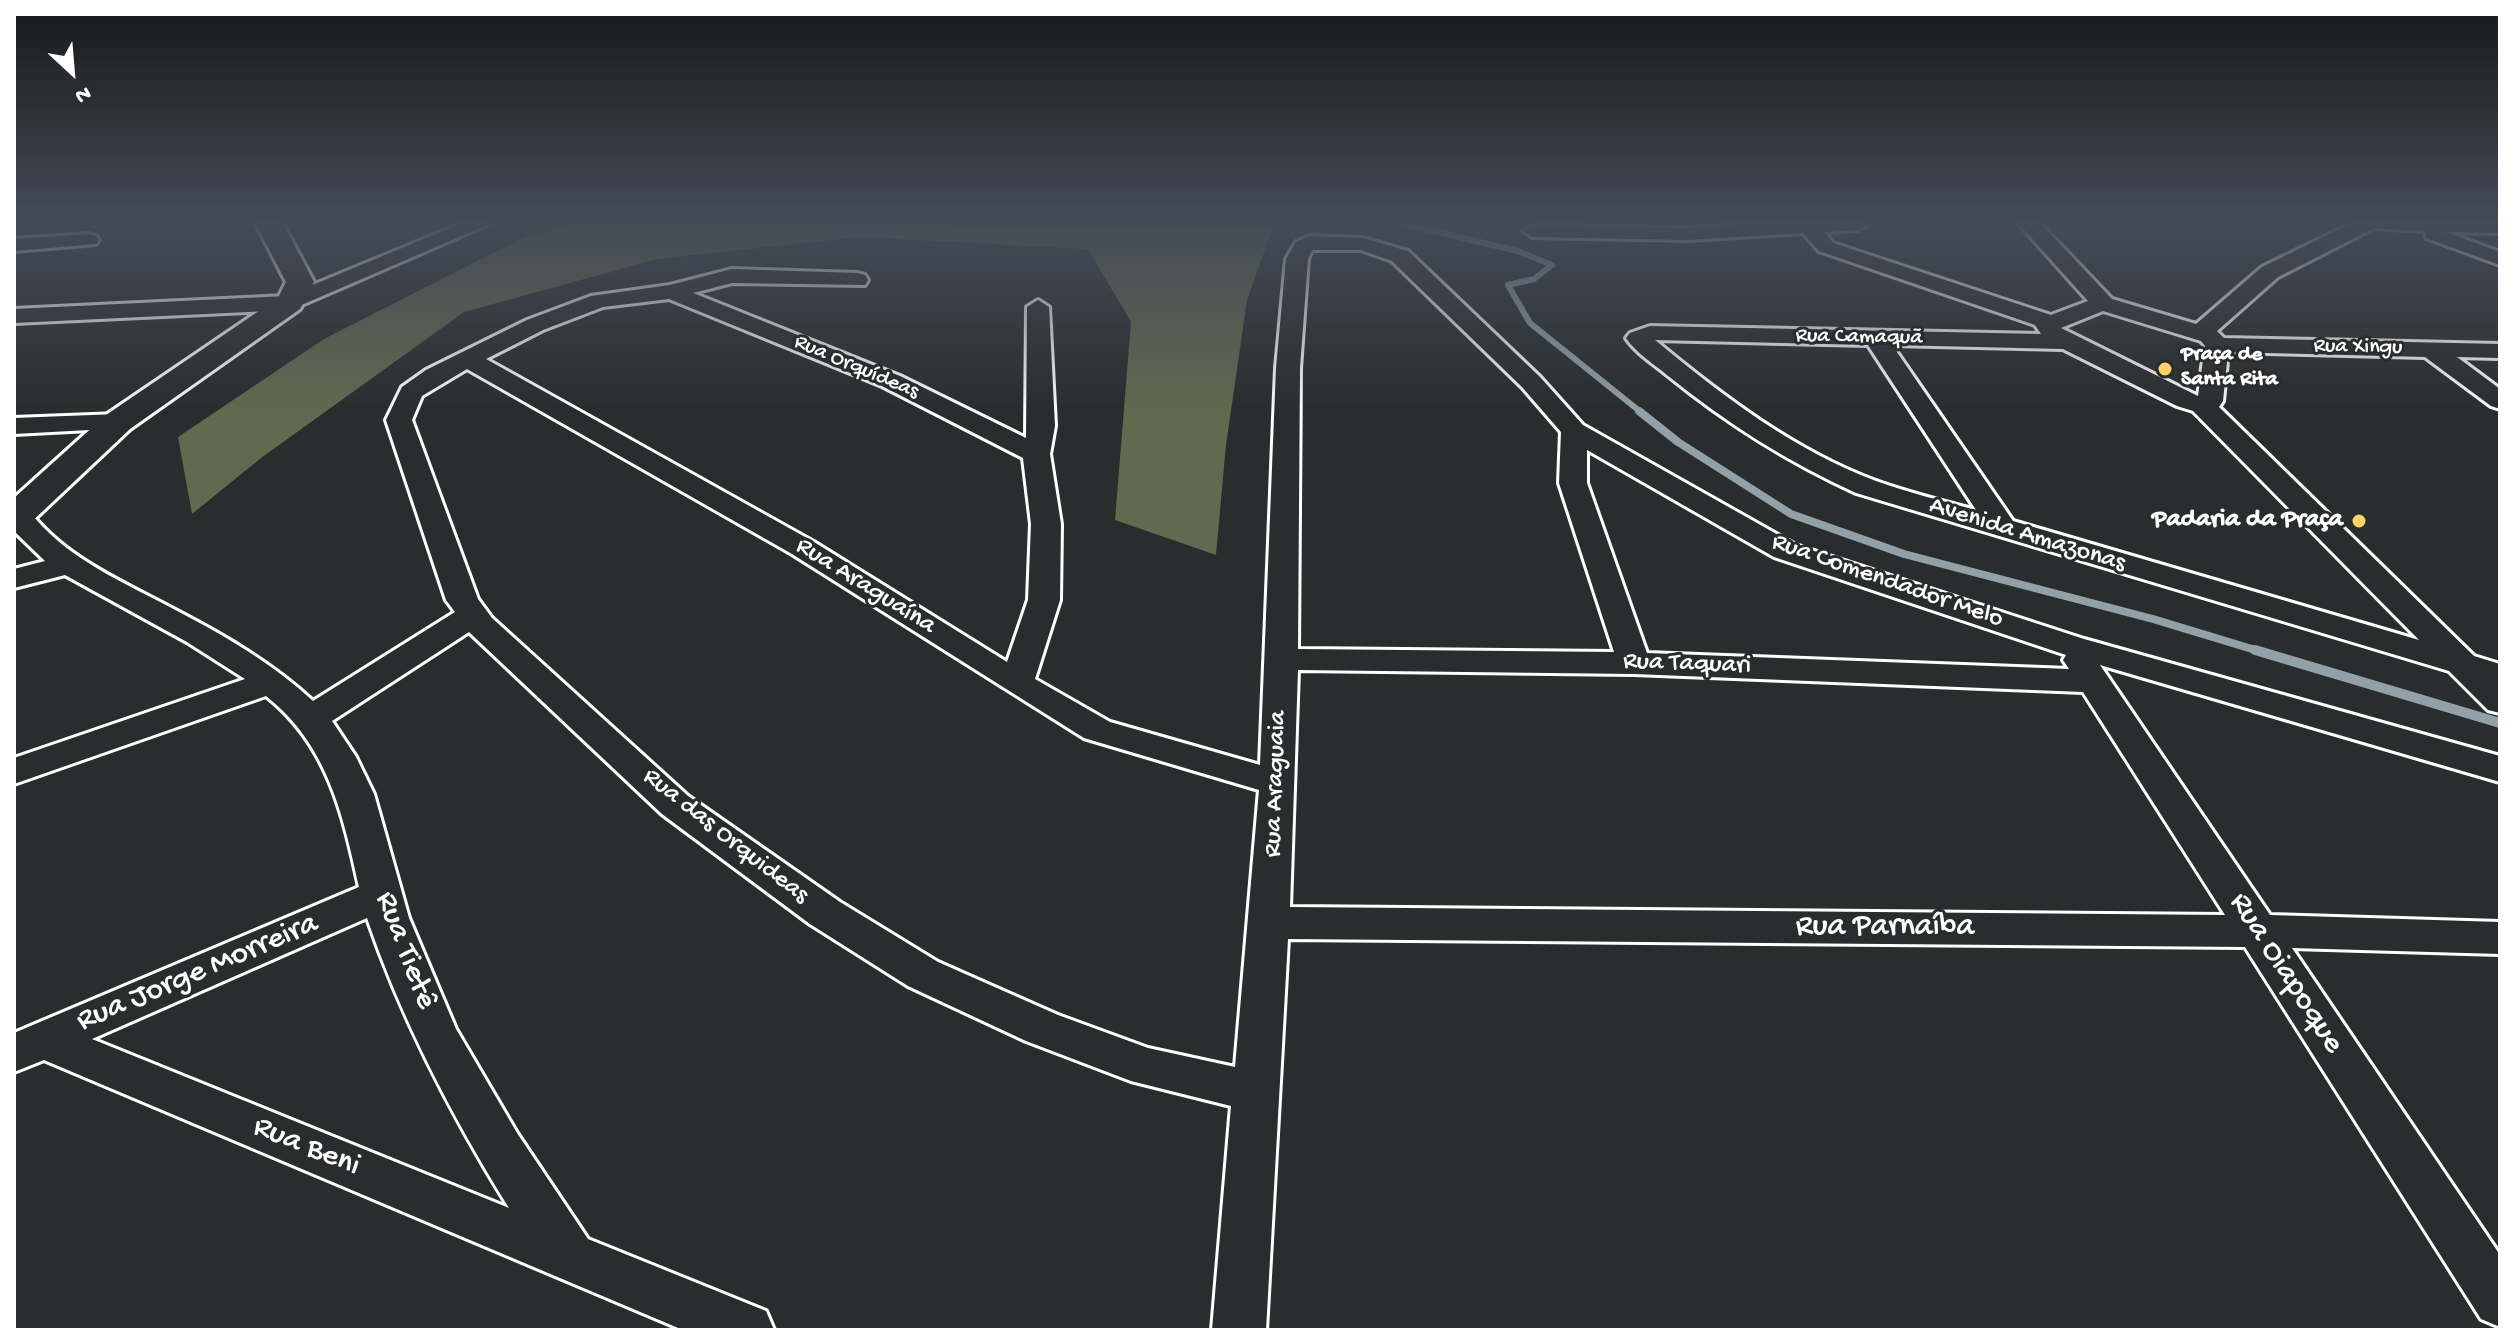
<!DOCTYPE html>
<meta charset="utf-8">
<style>
body{margin:0}
#map{position:relative;width:2514px;height:1344px;overflow:hidden;background:#2a2d2e;font-family:"Gochi Hand",sans-serif}
canvas{display:block}
.frame{position:absolute;inset:0;border:16px solid #fff;pointer-events:none}
.north{position:absolute;left:32px;top:32px;width:80px;height:80px;-webkit-text-stroke:6px #2a2d2e;paint-order:stroke;rotate:154deg;font-size:22px;font-weight:700;line-height:32px;text-align:center;color:#fff}
.north::after{content:'';display:block;margin:auto;width:28px;height:36px;background:#fff;clip-path:polygon(50% 0,100% 100%,50% 72%,0 100%)}
</style>
<div id="map">
<canvas width="2514" height="1344"></canvas>
<div class="frame"></div>
<div class="north">N</div>
</div>
<script>
const c = document.querySelector('canvas').getContext('2d');
c.lineJoin = 'round';
function paint(path, color) { c.fillStyle = color; c.fill(path, 'evenodd'); }
function stroke(path, color, width, dash) { c.strokeStyle = color; c.lineWidth = width; c.lineCap = dash ? 'butt' : 'round'; c.setLineDash(dash || []); c.stroke(path); }
function label(font, color, halo, rows, align = 'center') {
  c.font = font + ' "Gochi Hand",sans-serif'; c.lineWidth = 6; c.setLineDash([]); c.textBaseline = 'middle'; c.strokeStyle = halo; c.fillStyle = color; for (const [text, x, y, turn = 0] of rows) {
    c.save(); c.translate(x, y); c.rotate((+turn || 0) * Math.PI / 180); c.textAlign = isNaN(turn) ? turn : align; if (halo) c.strokeText(text, 0, 0); c.fillText(text, 0, 0); c.restore();
  }
}
const green = new Path2D(`
 M574,224L1273,227L1247,300L1226,445L1216,555L1115,520L1131,322L1088,249L859,237L657,259L464,312L261,458L192,514L178,437L324,339L526,236Z`);
const streamFar2 = new Path2D(`
 M1404,224L1518,251L1552,265L1534,279L1508,285L1530,323L1642,413`);
const streamFar1 = new Path2D(`
 M1639,411L1678,442L1791,514L1904,554L2153,619L2262,652`);
const stream = new Path2D(`
 M2255,650L2500,723`);
const minor = new Path2D(`
 M460,224H489L290,310L14,323V309L286,296Z
 M1745,224H1868L1858,230L1825,232L1833,243L2051,315L2088,301L2019,224H2041L2112,299L2196,324L2262,267L2350,224H2500V233L2446,232L2500,252V265L2426,238L2425,231L2374,228L2278,277L2217,331L2224,338L2500,344V358L2457,357L2500,389V409L2491,406L2425,357L2228,352L2223,401L2219,407L2474,656L2500,664V713L2488,710L2449,671L1856,493C1788,462 1726,423 1667,375C1654,364 1636,353 1626,338L1630,333L1650,326L2041,334L2035,325L1819,251L1803,233L1688,240L1533,237L1523,231L1533,225L1688,228ZM2103,311L2201,341L2205,346L2198,396L2061,328ZM1655,340L1868,345L1976,510C1943,501 1909,493 1876,481C1795,451 1721,395 1655,340ZM1892,345L2063,349L2177,406L2193,411L2419,640L2013,521Z
 M89,234L96,236L99,240L96,244L14,251V239Z
 M1310,236L1363,238L1408,251L1540,377L1583,425L1796,545L2084,639L2500,756V782L2100,665L2270,915L2500,922V954L2292,948L2500,1255V1327L2481,1319L2245,947L1288,939L1266,1330H1212L1231,1106L1131,1081L1026,1041L908,986L810,924L662,814L469,632L332,721L356,757L374,794L409,918L456,1029L517,1133L588,1239L766,1311L774,1330H683L44,1060L14,1072V1033L359,887C343,814 328,745 266,696L14,784V758L245,679L187,642L65,575L14,588V569L45,561L14,531V506L27,508C64,559 126,583 179,612C227,637 273,664 313,701L455,612L446,600L386,420L402,387L426,370L527,320L591,296L670,285L732,269L857,273L865,275L868,280L865,285L732,283L693,293L900,376L1026,438L1027,307L1038,300L1049,307L1055,426L1050,454L1061,524L1060,600L1035,679L1110,722L1260,765L1276,368L1286,259L1296,242ZM1312,250H1361L1392,261L1522,387L1561,432L1559,483L1614,652L1298,649L1300,368L1308,259ZM669,299L882,386L1023,458L1031,524L1028,600L1007,662L814,542L486,359L543,330L603,307ZM467,369L792,554L1084,738L1259,790L1235,1067L1148,1048L1058,1015L938,962L840,902L688,796L492,618L478,599L412,420L422,396ZM1587,450L1774,557L2066,655L2063,660L2069,669L1647,653L1587,483ZM1298,670L1634,674L2083,692L2225,915L1290,907ZM367,918C402,1020 452,1116 509,1208L92,1039Z
 M118,414L127,416L131,422L127,428L14,434V418Z`);
const major = new Path2D(`
 M256,224H283L314,282L300,309L130,429L27,526L14,529V498L106,415L278,298L286,282Z`);
const markers = [
 [2165,369,8,"#ffd166"],
 [2359,521,8,"#ffd166"]
];
const farStreetnames = [
 ["Rua Camaquã",1859,338,1],
 ["Rua Xingu",2358,348,1],
 ["Rua Orquídeas",856,368,23]
];
const farPoinames = [
 ["Praça de",2181,356],
 ["Santa Rita",2181,381]
];
const poiNames = [
 ["Padaria da Praça",2343,521]
];
const streetNames = [
 ["Avenida Amazonas",2027,536,17],
 ["Rua Comendador Melo",1887,582,19],
 ["Rua Araguaína",865,587,32],
 ["Rua Taquari",1687,665,2],
 ["Rua Araguaia",1277,784,-88],
 ["Rua das Orquideas",725,837,38]
];
const nearStreetnames = [
 ["Rua Parnaíba",1885,928],
 ["Rua Tietê",404,951,69],
 ["Rua Jorge Morreira",198,974,-23],
 ["Rua Oiapoque",2285,974,57],
 ["Rua Beni",306,1148,22]
];
paint(green, '#62694f');
stroke(streamFar2, '#91a1a7', 6);
stroke(streamFar1, '#91a1a7', 8);
stroke(stream, '#91a1a7', 10);
stroke(minor, '#fff', 6);
stroke(major, '#fff', 6);
paint(minor, '#2a2d2e');
paint(major, '#2a2d2e');
const sky = c.createLinearGradient(0, 0, 0, 413);
sky.addColorStop(0, '#171919');
sky.addColorStop(0.54, '#444c57');
sky.addColorStop(1, '#444c5700');
c.fillStyle = sky;
c.fillRect(0, 0, 2514, 413);
for (const [x, y, r, color] of markers) { const dot = new Path2D(); dot.arc(x, y, r, 0, 2 * Math.PI); c.fillStyle = color; c.fill(dot); stroke(dot, '#2a2d2e', 3); }
label('22px', '#fff', '#2a2d2e', farStreetnames);
label('bold 22px', '#fff', '#2a2d2e', farPoinames, 'left');
label('bold 26px', '#fff', '#2a2d2e', poiNames, 'right');
label('26px', '#fff', '#2a2d2e', streetNames);
label('32px', '#fff', '#2a2d2e', nearStreetnames);
</script>
